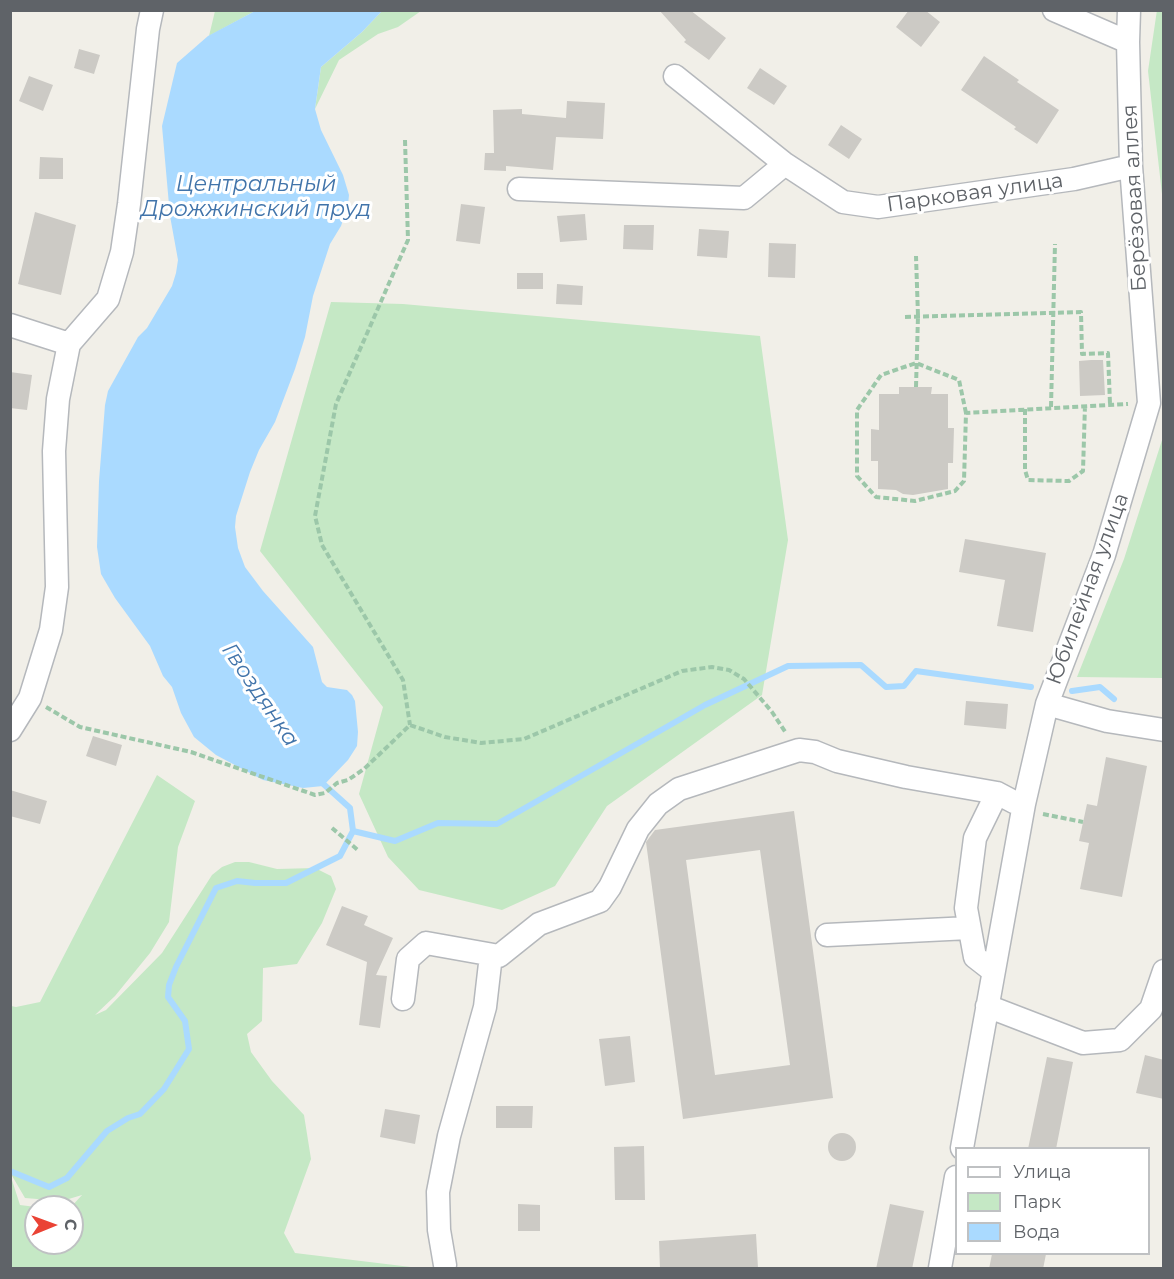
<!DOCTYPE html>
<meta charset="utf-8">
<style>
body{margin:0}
#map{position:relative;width:1174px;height:1279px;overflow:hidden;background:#f1efe8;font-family:Montserrat,sans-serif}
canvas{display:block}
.frame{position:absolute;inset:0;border:12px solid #5f6368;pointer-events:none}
.legend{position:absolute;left:955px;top:1147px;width:195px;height:108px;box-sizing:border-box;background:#fff;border:2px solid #bfc1c3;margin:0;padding:8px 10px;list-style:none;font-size:18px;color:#5f6368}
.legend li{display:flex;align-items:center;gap:12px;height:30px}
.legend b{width:30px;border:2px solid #bfc1c3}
.north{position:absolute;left:24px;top:1195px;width:60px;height:60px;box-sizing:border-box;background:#fff;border:2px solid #bfc1c3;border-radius:50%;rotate:89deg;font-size:16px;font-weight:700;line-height:24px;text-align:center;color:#5f6368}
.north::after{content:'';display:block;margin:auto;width:21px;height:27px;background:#ea4335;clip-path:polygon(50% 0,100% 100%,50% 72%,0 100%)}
</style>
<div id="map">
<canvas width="1174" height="1279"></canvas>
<div class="frame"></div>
<ul class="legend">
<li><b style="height:8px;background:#fff"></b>Улица</li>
<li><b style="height:16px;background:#c5e8c5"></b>Парк</li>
<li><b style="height:16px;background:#aadaff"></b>Вода</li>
</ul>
<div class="north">С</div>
</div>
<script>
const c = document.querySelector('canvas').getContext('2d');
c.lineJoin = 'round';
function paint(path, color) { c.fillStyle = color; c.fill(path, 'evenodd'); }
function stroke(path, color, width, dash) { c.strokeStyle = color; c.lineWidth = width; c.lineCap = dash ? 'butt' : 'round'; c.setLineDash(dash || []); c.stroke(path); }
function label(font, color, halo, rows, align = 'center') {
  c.font = font + ' Montserrat,sans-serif'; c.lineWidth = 6; c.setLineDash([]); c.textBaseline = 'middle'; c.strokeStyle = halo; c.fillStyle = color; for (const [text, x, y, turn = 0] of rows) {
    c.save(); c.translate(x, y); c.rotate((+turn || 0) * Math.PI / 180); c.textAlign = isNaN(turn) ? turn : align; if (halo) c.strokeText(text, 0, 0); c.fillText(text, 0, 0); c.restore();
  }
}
const green = new Path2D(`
 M1157,10L1164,11L1163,203L1148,71Z
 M215,11H255L209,36Z
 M382,11H421L398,27L378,34L339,60L315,109L321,67L362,32Z
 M331,302L403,304L760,336L788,540L762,695L607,806L555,886L502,910L419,890L388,857L359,794L383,707L260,551Z
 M1163,437V678L1077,677L1124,559Z
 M157,775L195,801L178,847L169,922L150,953L115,996L95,1015L106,1010L162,953L212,875L222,867L235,862H249L277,869L315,868L331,876L336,889L322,923L297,964L263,968L262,1021L247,1034L251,1052L272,1081L304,1115L311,1159L284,1233L295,1253L419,1268H11V1177L20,1205L36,1207V1243H72L71,1207L82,1195L62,1201L25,1198L11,1174V1006L16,1007L40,1002Z`);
const water = new Path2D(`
 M255,11H382L362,32L321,67L315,109L321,130L343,175L349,195L348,205L341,226L330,244L313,296L305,337L295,369L275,422L259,450L250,472L236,516L235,527L238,548L245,567L263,591L313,647L322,682L327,687L347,690L352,695L355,701L358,732L357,746L348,760L323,786L303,788L263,780L216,755L194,737L181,713L172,687L163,676L150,646L115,598L101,574L97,547L99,481L105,405L108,391L138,337L147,328L172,286L176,273L178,260L170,216L162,126L177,63L208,36Z`);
const stream = new Path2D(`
 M1072,691L1100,687L1114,699
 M353,831L395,841L438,823L497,824L705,705L788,666L861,665L886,687L904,686L916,671L1031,687
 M10,1171L49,1187L67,1178L107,1131L128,1118L140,1114L164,1089L189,1049L185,1021L168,997L169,985L176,967L216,888L237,881L255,883H286L340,856L353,831L350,808L320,781`);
const building = new Path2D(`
 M659,10H690L726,38L709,60L684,42L686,40Z
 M909,10H925L940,22L921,47L896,27Z
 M79,49L100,55L94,74L74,68Z
 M984,56L1019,80L1017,82L1059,110L1037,144L1014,129L1016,127L961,90Z
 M760,68L787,86L774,105L747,88Z
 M29,76L53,85L43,111L19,101Z
 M567,101L605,103L603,139L556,137L553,170L506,166V171L484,170L485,153H494L493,110L522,109V114L566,118Z
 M841,125L862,139L849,159L828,145Z
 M40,157L63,158V179H39Z
 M461,204L485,207L480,244L456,241Z
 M35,212L76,225L61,295L18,284Z
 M585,214L587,240L560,242L557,216Z
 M624,225H654L653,250L623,249Z
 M699,229L729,231L727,258L697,256Z
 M769,243L796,244L795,278L768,277Z
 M517,273H543V289H517Z
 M557,284L583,286L582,305L556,304Z
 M1091,360H1103L1105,395L1080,396L1079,361Z
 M10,372L32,375L27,410L10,408Z
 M899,387H932L931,394H948V428H954L953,463H948V489L913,495L903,494L896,490L878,489V461H871V429L879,430V394H899Z
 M965,539L1046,553L1033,632L997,626L1005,580L959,572Z
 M966,701L1008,704L1006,729L964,725Z
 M93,736L122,745L116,766L86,756Z
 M1106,757L1147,766L1122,897L1080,889L1089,843L1079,841L1087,804L1097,806Z
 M10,790L47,801L40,824L10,816Z
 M794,811L833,1098L683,1119L646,842L655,830ZM760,850L790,1065L715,1075L686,860Z
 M342,906L368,916L364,925L393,938L376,975L387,976L380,1028L359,1025L367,962L326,945Z
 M630,1036L635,1082L605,1086L599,1039Z
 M1145,1055L1164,1060V1099L1136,1093Z
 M1047,1057L1073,1062L1056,1149H1028Z
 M496,1106H533L532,1128H496Z
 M385,1109L420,1115L415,1144L380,1137Z
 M828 1147a14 14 0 1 1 28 0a14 14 0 1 1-28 0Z
 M644,1146L645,1200H615L614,1147Z
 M518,1204L540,1205V1231H518Z
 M890,1204L924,1211L912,1269H876Z
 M756,1234L758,1268L660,1269L659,1241Z
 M992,1254H1046L1043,1269H989Z`);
const path = new Path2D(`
 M405,140L408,240L336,404L315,516L322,545L403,680L410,725
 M905,317L1081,312L1082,354L1108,353L1110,404
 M916,387L918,316L916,256
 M1051,407L1055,244
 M1025,409V470L1028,480L1069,481L1083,471L1085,405
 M966,413L959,380L916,363L881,375L857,410V476L876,497L915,501L955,491L964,481L966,413L1128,404
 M46,707L80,727L191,752L315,795L325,793L337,783L348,780L364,769L410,725L445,737L481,743L524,739L682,671L712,667L729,670L744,679L772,712L786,733
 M1043,814L1083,822
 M332,828L359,851`);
const minor = new Path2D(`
 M1054,10L1128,42
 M675,76L785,164
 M519,189L744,198L785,164L843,202L878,207L1074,179L1131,166
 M10,325L69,344
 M1047,704L1107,721L1164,730
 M10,730L30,698L51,630L57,587L54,451L58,399L69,344L108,299L122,252L129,204L148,29L152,10
 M827,935L969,928
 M993,971L975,957L966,908L975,838L997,793
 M403,999L408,959L426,943L499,956L539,924L600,901L610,887L638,829L658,804L679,789L799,750L815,752L837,761L906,777L997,793L1014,802L1024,804
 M987,1006L1083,1043L1120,1040L1151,1009L1164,971
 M962,1148L1024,804L1047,704L1104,555L1149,403L1131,166L1128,42L1129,10
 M445,1265L439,1230L438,1192L449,1136L485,1007L491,955
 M940,1268L956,1177`);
const streetNames = [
 ["Парковая улица",975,193,-8],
 ["Берёзовая аллея",1135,198,-93],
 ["Юбилейная улица",1088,589,-70]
];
const waterNames = [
 ["Центральный",256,185],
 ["Дрожжинский пруд",256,210],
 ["Гвоздянка",260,695,56]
];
paint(green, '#c5e8c5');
paint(water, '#aadaff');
stroke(stream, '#aadaff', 6);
paint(building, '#cccac5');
stroke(minor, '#b5b8bc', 25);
stroke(path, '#9cc7a9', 4, [6, 3]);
stroke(minor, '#fff', 22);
label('21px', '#5f6368', '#fff', streetNames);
label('italic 22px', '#4174aa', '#fff', waterNames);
</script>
